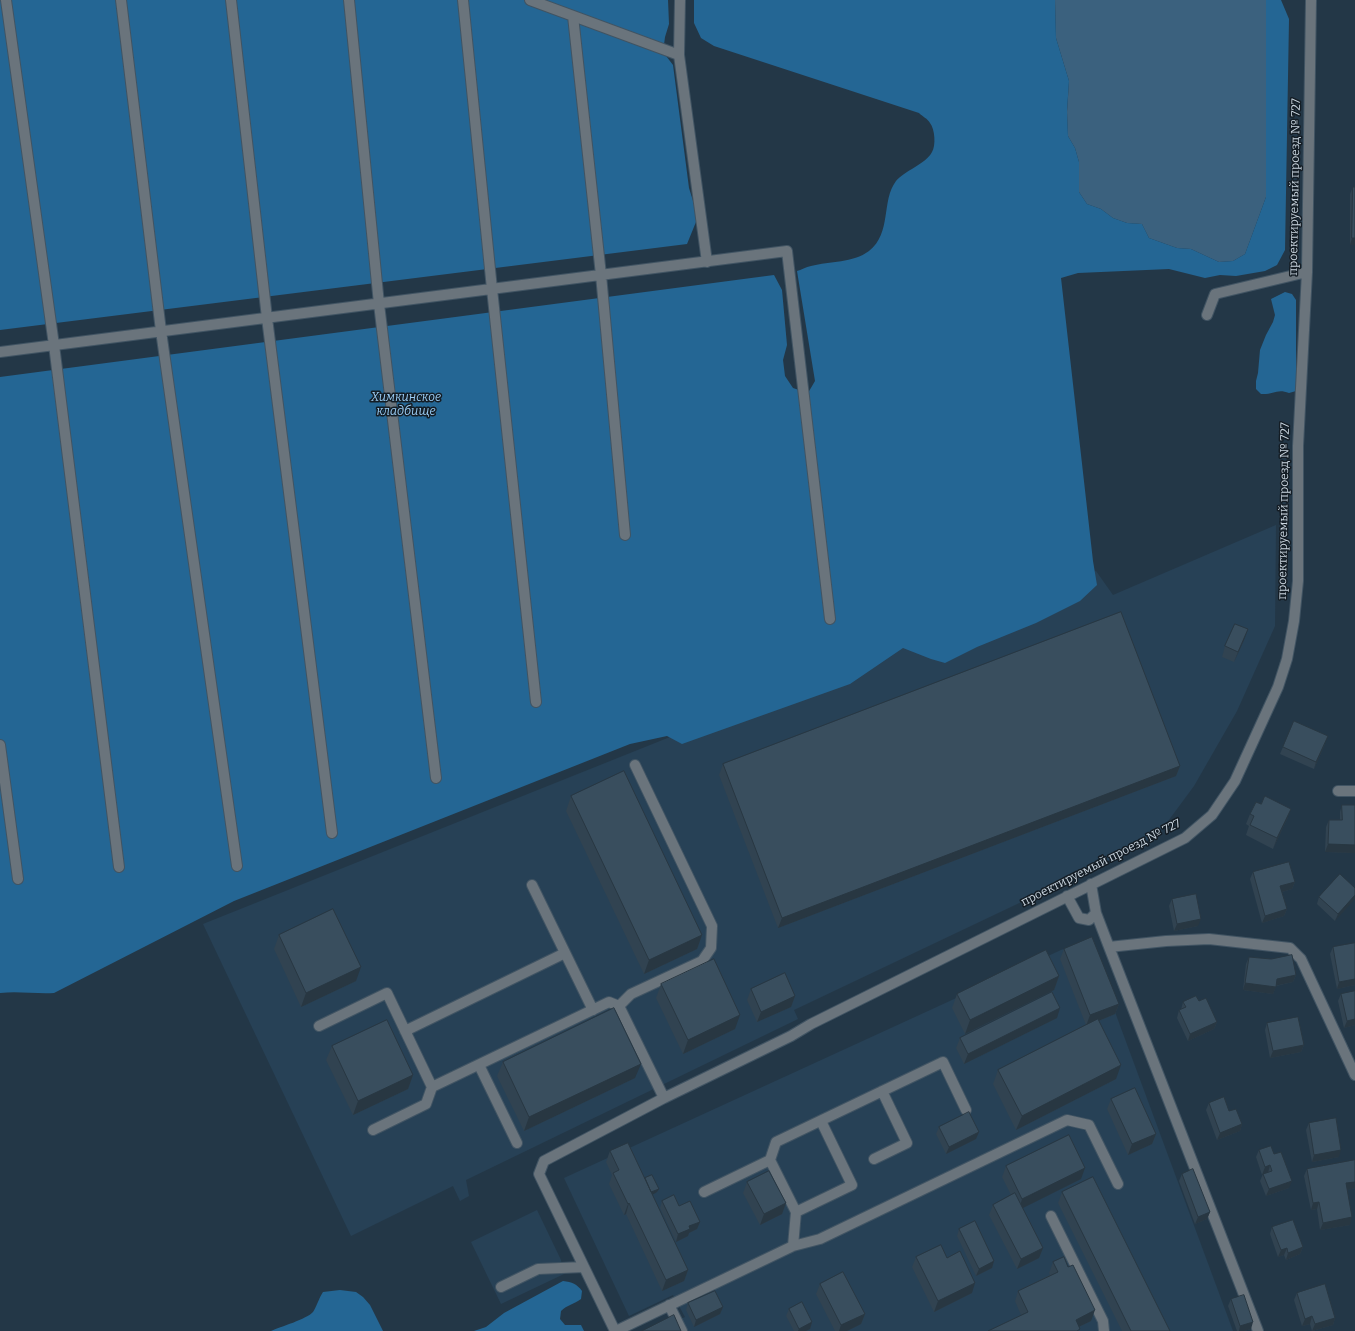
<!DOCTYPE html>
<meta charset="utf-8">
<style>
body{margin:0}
canvas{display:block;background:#233747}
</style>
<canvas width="1355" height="1331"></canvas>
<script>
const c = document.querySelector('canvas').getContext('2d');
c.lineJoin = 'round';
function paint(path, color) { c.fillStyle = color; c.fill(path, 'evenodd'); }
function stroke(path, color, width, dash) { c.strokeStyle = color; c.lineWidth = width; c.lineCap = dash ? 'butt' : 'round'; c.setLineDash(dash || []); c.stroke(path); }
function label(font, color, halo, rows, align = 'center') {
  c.font = font + ' Bitter,serif'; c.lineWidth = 3; c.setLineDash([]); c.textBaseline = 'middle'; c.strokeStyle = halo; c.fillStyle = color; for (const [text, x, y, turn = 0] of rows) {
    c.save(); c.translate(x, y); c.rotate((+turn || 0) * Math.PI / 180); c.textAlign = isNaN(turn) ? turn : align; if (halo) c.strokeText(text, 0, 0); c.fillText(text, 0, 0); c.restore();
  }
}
const built = new Path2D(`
 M1276,525L1275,626L1237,711L1194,786L1160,832L1114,858L794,1010L798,1019L466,1180L469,1196L460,1201L453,1186L351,1236L203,924L805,683L1096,571L1113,595Z
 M1088,939L1233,1331H656L685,1317L673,1295L629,1316L564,1178L1061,950Z
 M537,1210L561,1260L564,1274L501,1304L471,1242Z`);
const green = new Path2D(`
 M1055,0H1266V197L1245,254L1233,261L1219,262L1191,249L1177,248L1149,238L1142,224L1127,223L1113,218L1101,209L1087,204L1079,192V162L1075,148L1068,136L1067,112L1069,81L1056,38Z`);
const forest = new Path2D(`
 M0,0H668L669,24L665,37L663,52L673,65L689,188L698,217L687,244L0,330Z
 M694,0H1055L1056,38L1069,81L1067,111L1068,136L1075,148L1079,162V192L1087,204L1101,209L1113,218L1127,223L1142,224L1149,238L1177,248L1191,249L1219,262L1233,261L1245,254L1266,197V0H1281L1289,19L1285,250L1277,265L1265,271L1236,276L1220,275L1205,278L1169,269L1078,273L1061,278L1093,561L1097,585L1080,601L1036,623L977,647L945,663L931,659L903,648L850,684L682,744L667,736L630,744L234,901L54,993C36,994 18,991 0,993V377L774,275L782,290L787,345L783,360L785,376L793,388L808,393L815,381L797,271C801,270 806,267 811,266C830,261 853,263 869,251C892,233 881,201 896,181C904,171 926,164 932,152C936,146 935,129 930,123C928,119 922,116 919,113L714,46L701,38L694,23Z
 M1285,292L1292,294L1296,300V391L1289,393C1277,388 1273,395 1261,394L1256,389V381L1258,373L1260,350L1266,335L1273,322L1275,315L1271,299Z
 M563,1281C572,1282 577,1284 582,1291L581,1299C574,1304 567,1305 561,1311L560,1319L565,1325H581L584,1331H474L486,1327L504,1313Z
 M340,1290L356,1292L363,1297L370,1305L383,1331H271C280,1327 307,1319 313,1312C316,1308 319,1298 323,1292Z`);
const minor = new Path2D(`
 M6,0L54,345L119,867
 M121,0L161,331L237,866
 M231,0L267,318L332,833
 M349,0L379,304L436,778
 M463,0L492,289L536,702
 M530,0L679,55
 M680,0L679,55L707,262
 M573,16L601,275L625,535
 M1207,315L1215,294L1307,272
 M0,352L787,251L830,619
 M0,745L18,879
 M1338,791H1355
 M532,885L593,1010
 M1067,896L1079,918L1089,920L1096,913L1091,884
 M1096,913L1109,947
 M619,1006L631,994L702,961L711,948L712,926L635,765
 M319,1026L387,993L432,1087
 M405,1031L565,953
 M479,1065L517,1143
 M373,1130L426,1104L432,1087L609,1002L619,1006L664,1098
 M874,1159L907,1143L882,1091
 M770,1160L776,1142L943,1062L966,1110
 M704,1192L770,1160L796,1212L793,1246
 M796,1212L852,1185L821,1121
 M1051,1216L1103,1321L1104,1331
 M501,1287L538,1269L584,1267
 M669,1305L682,1331
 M615,1331L539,1174L544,1161L664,1098L791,1036L811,1024L1185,838L1212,815L1235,781L1278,687L1287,659L1294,621L1298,581V446L1307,272L1311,0
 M616,1331L793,1246L820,1239L1067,1120L1089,1125L1118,1184
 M1258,1331L1109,947L1166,941L1209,939L1290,948L1301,959L1355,1075`);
const wall = new Path2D(`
 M1353,187H1355V245H1350V194Z
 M1244,640L1234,662L1222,657L1225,646Z
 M1325,744L1314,769L1280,754L1283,747Z
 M723,764L1180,766L1176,776L778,928L719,775Z
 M571,796L702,935L697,949L644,974L566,811Z
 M1261,804L1291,809L1287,819L1273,849L1246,835L1249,826L1246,824L1250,814Z
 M1342,805H1355V853L1325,852L1326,827L1329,820H1340V812Z
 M1253,872L1295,882L1292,889L1282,892L1287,909L1284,916L1262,923L1250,879Z
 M1355,888L1335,921L1317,904L1319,897Z
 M1172,899L1198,926L1174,931L1169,906Z
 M279,935L356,981L301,1007L274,949Z
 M1355,943V985L1337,989L1330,954L1333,947Z
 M1064,949L1119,1004L1115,1014L1099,1021L1116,1079L1016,1130L993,1084L998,1070L1086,1025L1060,959Z
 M1249,957L1271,959L1296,975L1293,982L1276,986L1273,994L1243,990L1246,964Z
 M1059,976L1054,990L965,1034L952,1008L957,994Z
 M661,984L735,1029L683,1054L656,998Z
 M751,989L795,996L791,1007L757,1022L747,1000Z
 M1355,991V1025L1344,1028L1338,1001L1341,994Z
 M1199,1001L1217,1022L1214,1029L1188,1041L1177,1018L1179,1010H1181L1183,1002Z
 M1057,1018L964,1064L956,1048L960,1038Z
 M1267,1023L1304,1045L1301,1052L1270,1058L1265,1030Z
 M332,1046L413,1075L408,1089L353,1115L326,1060Z
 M503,1062L635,1078L524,1131L497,1076Z
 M1111,1099L1156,1134L1152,1144L1128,1155L1107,1109Z
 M1209,1103L1229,1111L1242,1124L1240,1131L1217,1140L1206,1110Z
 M1309,1123L1339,1157L1312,1162L1306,1130Z
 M939,1127L979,1132L976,1139L946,1154L936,1134Z
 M1259,1150L1274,1154L1289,1188L1266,1196L1260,1181L1263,1174L1262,1175L1256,1157Z
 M610,1151L659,1189L657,1192L652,1195L688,1270L684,1281L662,1291L626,1214L624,1215L609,1184L612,1175L606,1162Z
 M1355,1160V1188L1347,1190L1350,1225L1320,1230L1317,1209L1311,1210L1304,1176L1307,1169Z
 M1006,1166L1081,1179L1022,1208L1043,1248L1039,1258L1017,1269L989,1215L993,1205L1011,1195L1002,1177Z
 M1182,1174L1210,1212L1207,1219L1195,1224L1179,1181Z
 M747,1182L786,1203L782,1214L760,1225L743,1193Z
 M1062,1192L1170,1331H1122L1058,1203Z
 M662,1201L679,1206L700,1222L697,1229L689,1233L688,1236L676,1242L660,1208Z
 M1272,1227L1303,1247L1300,1254L1286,1260L1284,1255L1278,1257L1270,1234Z
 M959,1229L994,1261L992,1268L976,1276L957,1236Z
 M916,1257L947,1258L972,1293L934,1312L912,1267Z
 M1053,1262L1091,1321L1079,1327L1021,1315L1015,1301L1018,1291L1050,1275L1049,1273Z
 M820,1284L865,1314L861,1324L847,1331H835L816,1294Z
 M1297,1293L1335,1318L1333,1325L1312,1331L1310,1324L1302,1326L1294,1300Z
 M1231,1299L1251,1329L1244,1331H1237L1228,1306Z
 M688,1303L723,1307L720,1314L694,1327L686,1310Z
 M789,1309L812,1322L810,1329L806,1331H794L786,1316Z`);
const shadedWall = new Path2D(`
 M1352,238H1355V245H1350Z
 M1248,629L1244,640L1234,662L1238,652Z
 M1328,736L1325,744L1314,769L1316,762Z
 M1180,766L1176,776L778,928L782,918Z
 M1291,809L1287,819L1273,849L1277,838Z
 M1328,844L1355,845V853L1325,852Z
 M1295,882L1292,889L1278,893L1280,886Z
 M1355,895V899L1335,921L1338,914Z
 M1287,909L1284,916L1262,923L1265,916Z
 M1201,919L1198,926L1174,931L1177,924Z
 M702,935L697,949L644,974L649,960Z
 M361,967L356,981L301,1007L306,993Z
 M1296,975L1293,982L1274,986L1277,979Z
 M1059,976L1054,990L965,1034L970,1020Z
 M1355,979V985L1337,989L1339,982Z
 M1245,983L1276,987L1273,994L1243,990Z
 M795,996L791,1007L757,1022L761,1012Z
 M1119,1004L1115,1014L1086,1026L1090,1015Z
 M1060,1008L1057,1018L964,1064L968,1054Z
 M740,1015L735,1029L683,1054L688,1040Z
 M1355,1019V1025L1344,1028L1347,1021Z
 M1217,1022L1214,1029L1188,1041L1190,1034Z
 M1304,1045L1301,1052L1270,1058L1273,1051Z
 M641,1064L635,1078L524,1131L529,1117Z
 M1121,1065L1116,1079L1016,1130L1022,1116Z
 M413,1075L408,1089L353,1115L358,1101Z
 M1242,1124L1240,1131L1217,1140L1220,1133Z
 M979,1132L976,1139L946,1154L949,1147Z
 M1156,1134L1152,1144L1128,1155L1132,1144Z
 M1341,1150L1339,1157L1312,1162L1314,1155Z
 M1270,1165L1268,1173L1262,1175L1265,1167Z
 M1085,1168L1081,1179L1019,1210L1022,1199Z
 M1292,1181L1289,1188L1266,1196L1269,1189Z
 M1355,1182V1188L1344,1191L1346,1183Z
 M659,1189L657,1192L649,1197L650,1193Z
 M1319,1202L1317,1209L1311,1210L1313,1203Z
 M629,1203L626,1214L624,1215L628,1204Z
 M786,1203L782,1214L760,1225L764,1214Z
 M1210,1212L1207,1219L1195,1224L1198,1217Z
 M1352,1217L1350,1225L1320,1230L1323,1223Z
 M700,1222L697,1229L689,1233L688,1236L676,1242L678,1234L689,1226Z
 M1303,1247L1300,1254L1286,1260L1288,1253Z
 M1043,1248L1039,1258L1017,1269L1021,1259Z
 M1287,1248L1284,1255L1278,1257L1281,1250Z
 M994,1261L992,1268L976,1276L979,1269Z
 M688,1270L684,1281L662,1291L666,1280Z
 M975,1283L972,1293L934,1312L938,1301Z
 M723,1307L720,1314L694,1327L696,1320Z
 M1095,1310L1091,1321L1072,1330L1076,1320Z
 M865,1314L861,1324L847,1331H839L841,1325Z
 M1312,1316L1310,1324L1302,1326L1305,1319Z
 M1335,1318L1333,1325L1312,1331L1315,1324Z
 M812,1322L810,1329L806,1331H798L799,1329Z
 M1253,1322L1251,1329L1244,1331H1239L1240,1326Z`);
const building = new Path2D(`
 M1353,187H1355V238H1352Z
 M1121,612L1180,766L782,918L723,764Z
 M1235,624L1248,629L1238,652L1225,646Z
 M1294,721L1328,736L1316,762L1283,747Z
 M624,771L702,935L649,960L571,796Z
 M1265,796L1291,809L1277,838L1250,825L1254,816L1250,814L1256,802L1261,804Z
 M1342,805H1355V845L1328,844L1329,820H1342Z
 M1289,862L1295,882L1280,886L1287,909L1265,916L1253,872Z
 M1340,874L1355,888V895L1338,914L1319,897Z
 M1196,894L1201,919L1177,924L1172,899Z
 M333,909L361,967L306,993L279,935Z
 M1092,937L1119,1004L1090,1015L1064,949Z
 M1355,943V979L1339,982L1333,947Z
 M1046,950L1059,976L970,1020L957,994Z
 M1292,955L1296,975L1277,979L1276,987L1245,983L1249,957L1271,959Z
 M714,959L740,1015L688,1040L661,984Z
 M785,973L795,996L761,1012L751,989Z
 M1355,991V1019L1347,1021L1341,994Z
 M1052,992L1060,1008L968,1054L960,1038Z
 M1196,996L1199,1001L1206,998L1217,1022L1190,1034L1179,1010L1186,1007L1183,1002Z
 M614,1008L641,1064L529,1117L503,1062Z
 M1298,1017L1304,1045L1273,1051L1267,1023Z
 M1098,1019L1121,1065L1022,1116L998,1070Z
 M387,1020L413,1075L358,1101L332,1046Z
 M1135,1088L1156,1134L1132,1144L1111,1099Z
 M1224,1097L1229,1111L1236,1109L1242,1124L1220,1133L1209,1103Z
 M969,1112L979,1132L949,1147L939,1127Z
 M1336,1118L1341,1150L1314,1155L1309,1123Z
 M1069,1135L1085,1168L1022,1199L1006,1166Z
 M628,1143L688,1270L666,1280L629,1203L628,1204L613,1173L619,1170L610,1151Z
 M1271,1146L1274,1154L1281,1152L1292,1181L1269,1189L1263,1174L1272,1171L1270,1165L1265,1167L1259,1150Z
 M1355,1160V1182L1346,1183L1352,1217L1323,1223L1319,1202L1313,1203L1307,1169Z
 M1193,1169L1210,1212L1198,1217L1182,1174Z
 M769,1171L786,1203L764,1214L747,1182Z
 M652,1175L659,1189L651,1192L645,1178Z
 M1093,1177L1170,1331H1131L1062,1192Z
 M1015,1193L1043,1248L1021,1259L993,1205Z
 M674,1195L679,1206L690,1201L700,1222L689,1226L690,1229L678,1234L662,1201Z
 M1293,1220L1303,1247L1288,1253L1287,1248L1281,1250L1272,1227Z
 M975,1221L994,1261L979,1269L959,1229Z
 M941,1245L947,1258L960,1251L975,1283L938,1301L916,1257Z
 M1064,1257L1068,1267L1073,1265L1095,1310L1076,1320L1080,1329L1077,1331H988L1028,1312L1018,1291L1058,1272L1053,1262Z
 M843,1272L865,1314L841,1325L820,1284Z
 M1325,1284L1335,1318L1315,1324L1312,1316L1305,1319L1297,1293Z
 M715,1291L723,1307L696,1320L688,1303Z
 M1244,1295L1253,1322L1240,1326L1231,1299Z
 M802,1302L812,1322L799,1329L789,1309Z
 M674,1315L681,1331H642Z`);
const streetNames = [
 ["проектируемый проезд № 727",1295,187,-89],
 ["проектируемый проезд № 727",1284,511,-89],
 ["проектируемый проезд № 727",1101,863,-27]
];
const parkNames = [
 ["Химкинское",406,398],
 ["кладбище",406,412]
];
paint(built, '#274156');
paint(green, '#3b617e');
paint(forest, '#246694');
stroke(minor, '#415463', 12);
stroke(minor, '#6a747c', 10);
paint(wall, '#314351');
paint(shadedWall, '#283742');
paint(building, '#394e5e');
stroke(building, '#283742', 1);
label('12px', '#cbd7e1', '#141d25', streetNames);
label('italic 12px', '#9accf4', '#141d25', parkNames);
</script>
